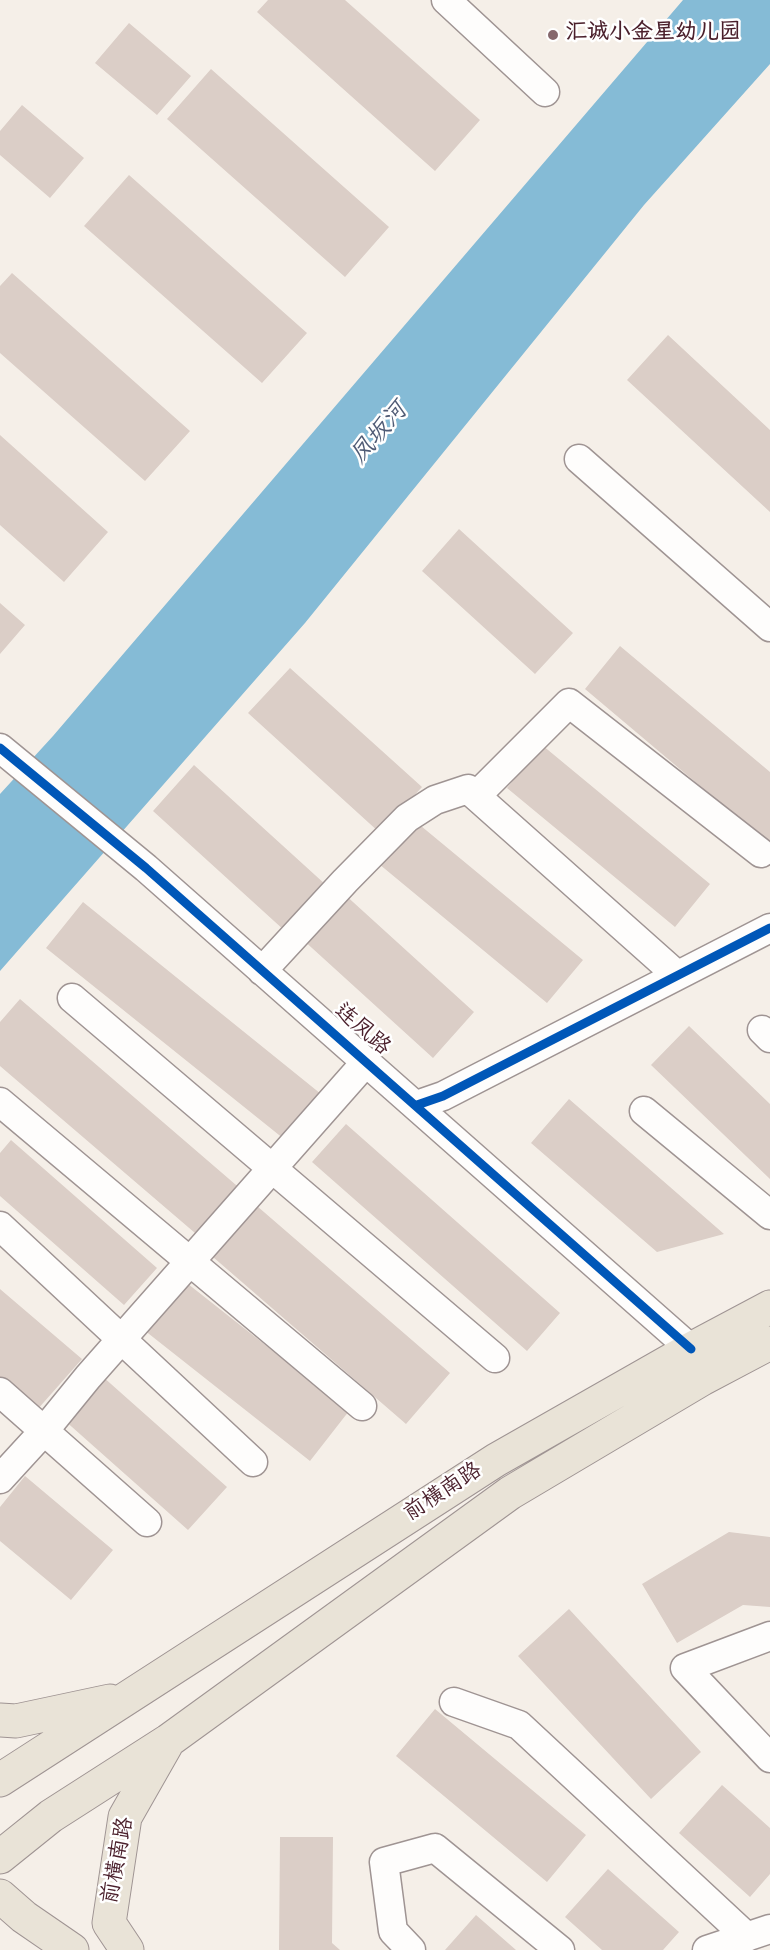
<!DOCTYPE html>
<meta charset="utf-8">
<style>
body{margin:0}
canvas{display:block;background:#f5efe8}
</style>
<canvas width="770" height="1950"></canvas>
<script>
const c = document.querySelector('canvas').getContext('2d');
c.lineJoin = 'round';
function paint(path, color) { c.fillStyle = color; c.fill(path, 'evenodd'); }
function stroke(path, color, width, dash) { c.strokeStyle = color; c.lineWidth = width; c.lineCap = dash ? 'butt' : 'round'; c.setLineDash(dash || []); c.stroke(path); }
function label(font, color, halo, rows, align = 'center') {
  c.font = font + ' "Gochi Hand","LXGW WenKai TC",sans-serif'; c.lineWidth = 5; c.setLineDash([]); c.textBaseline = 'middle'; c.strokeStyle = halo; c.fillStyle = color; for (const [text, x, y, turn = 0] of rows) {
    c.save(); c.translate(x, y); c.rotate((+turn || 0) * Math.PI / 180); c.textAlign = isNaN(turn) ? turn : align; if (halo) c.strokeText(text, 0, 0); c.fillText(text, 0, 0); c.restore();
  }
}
const water = new Path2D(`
 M683,0H770V64L644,205L305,623L0,971V794L53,736Z`);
const building = new Path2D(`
 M268,0H345L480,120L435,171L257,12Z
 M129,23L191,76L157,115L95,63Z
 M211,69L389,227L345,277L167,119Z
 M22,105L84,158L50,198L0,155V131Z
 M129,175L307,333L262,383L84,226Z
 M12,273L190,431L145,481L0,353V286Z
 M668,335L770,430V512L627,380Z
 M0,435L108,532L64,582L0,525Z
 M459,529L573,633L535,674L422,571Z
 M0,603L25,625L0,654Z
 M620,646L770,772V845L585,689Z
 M290,668L422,787L380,833L248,713Z
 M542,745L710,884L675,927L507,788Z
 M194,765L326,885L285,931L153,811Z
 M415,821L583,960L547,1003L379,864Z
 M342,892L474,1012L433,1058L301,938Z
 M83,902L321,1094L284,1139L46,948Z
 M20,999L243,1191L202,1239L0,1066V1022Z
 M689,1026L770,1104V1179L651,1065Z
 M569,1099L724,1234L657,1252L531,1143Z
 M346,1124L560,1313L527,1351L312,1162Z
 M11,1140L157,1268L124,1305L0,1196V1153Z
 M257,1206L450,1373L406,1424L213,1257Z
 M183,1280L349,1411L310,1461L144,1330Z
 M0,1289L82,1359L37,1410L0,1378Z
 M102,1376L227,1487L188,1530L63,1419Z
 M25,1476L113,1550L71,1600L0,1541V1507Z
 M729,1532L770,1537V1607L743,1605L677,1643L642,1584Z
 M569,1609L701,1752L651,1799L518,1656Z
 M435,1709L586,1835L547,1882L396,1756Z
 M722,1785L770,1828V1874L750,1897L679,1833Z
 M280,1837H333L332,1943L340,1950H279Z
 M608,1869L679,1932L663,1950H602L565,1917Z
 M476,1915L516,1950H445Z`);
const minor = new Path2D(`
 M446,0L545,92
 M579,459L770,627
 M0,748L146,868L691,1349
 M476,796L569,703L761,853
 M262,971L345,881L407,818L435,800L468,789L677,975
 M72,998L495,1358
 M762,1030L770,1038
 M0,1102L362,1406
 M417,1105L443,1096L770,928
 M644,1111L770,1215
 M0,1226L253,1462
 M0,1392L147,1522
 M0,1479L44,1431L88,1377L366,1062
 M770,1636L685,1668L770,1758
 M454,1702L519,1725L747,1937
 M411,1950L393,1931L384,1862L435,1848L560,1950
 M707,1950L770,1929`);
const major = new Path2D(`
 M0,1720L16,1721L110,1701
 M0,1780L496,1460L691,1349L770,1307
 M0,1857L51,1816L168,1741L510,1493L702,1379L770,1343
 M0,1896L24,1917L72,1950
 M127,1950L109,1923L125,1817L166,1745`);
const cycleway = new Path2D(`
 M0,748L146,868L691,1349
 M417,1105L443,1096L770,928`);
const markers = [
 [553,35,6,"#86686d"]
];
const poiNames = [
 ["汇诚小金星幼儿园",565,35]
];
const streetNames = [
 ["连凤路",361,1031,41],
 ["前横南路",444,1494,-33],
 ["前横南路",120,1861,-79]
];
const waterNames = [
 ["凤坂河",381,435,-49]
];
paint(water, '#85bbd6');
paint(building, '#dbcec7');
stroke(minor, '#9f9493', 31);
stroke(major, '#9f9493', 35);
stroke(minor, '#fefdfc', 28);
stroke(major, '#e9e3d7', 33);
stroke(cycleway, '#0057b8', 9);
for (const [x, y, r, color] of markers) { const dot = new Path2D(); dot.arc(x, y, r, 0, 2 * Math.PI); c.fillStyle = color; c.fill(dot); stroke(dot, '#fff', 2); }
label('bold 22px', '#4a1f2b', '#fff', poiNames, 'left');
label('22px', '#4a1f2b', '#fff', streetNames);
label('italic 24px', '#4f5b75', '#fff', waterNames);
</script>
